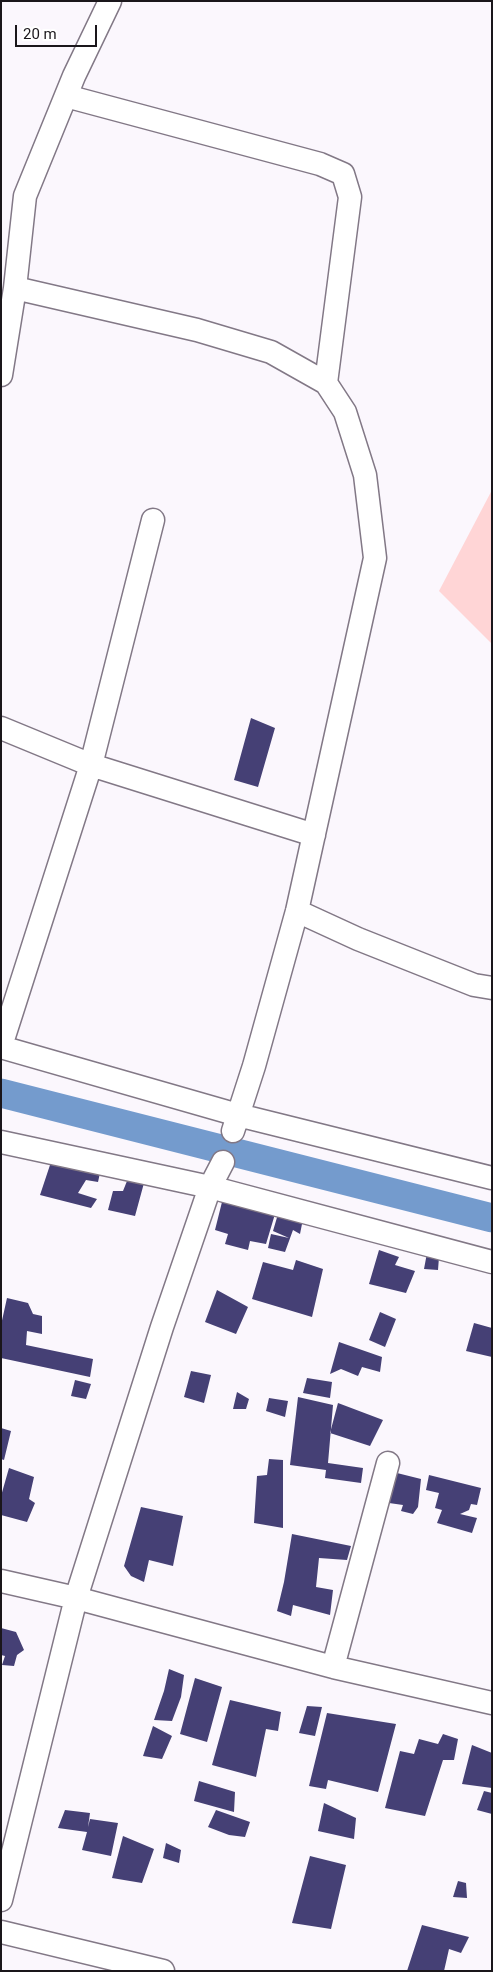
<!DOCTYPE html>
<style>
body{margin:0}
#map{position:relative;width:493px;height:1972px;overflow:hidden;background:#fbf7fd;font-family:Roboto,sans-serif}
canvas{display:block}
.frame{position:absolute;inset:0;border:2px solid #1a161b;pointer-events:none}
.scale{position:absolute;left:15px;top:25px;width:82px;height:22px;box-sizing:border-box;border:2px solid #1a161b;border-top:0;padding-left:6px;font-size:15px;line-height:18px;white-space:nowrap;color:#1a161b;-webkit-text-stroke:4px #fff;paint-order:stroke}
</style>
<div id="map">
<canvas width="493" height="1972"></canvas>
<div class="frame"></div>
<div class="scale">20 m</div>
</div>
<script>
const c = document.querySelector('canvas').getContext('2d');
c.lineJoin = 'round';
function paint(path, color) { c.fillStyle = color; c.fill(path, 'evenodd'); }
function stroke(path, color, width, dash) { c.strokeStyle = color; c.lineWidth = width; c.lineCap = dash ? 'butt' : 'round'; c.setLineDash(dash || []); c.stroke(path); }
const green = new Path2D(`
 M492,490V644L439,591Z`);
const canal = new Path2D(`
 M1,1093L492,1218`);
const building = new Path2D(`
 M251,718L275,728L258,787L234,780Z
 M52,1159L100,1173L98,1182L86,1180L78,1193L97,1199L91,1208L40,1195Z
 M129,1176L144,1183L135,1216L108,1210L113,1191H123Z
 M223,1198L275,1214L266,1244L250,1241L248,1250L225,1244L228,1234L215,1230Z
 M278,1214L303,1219L300,1234L293,1230L285,1252L268,1248L271,1234L289,1238L273,1231Z
 M379,1250L399,1257L395,1265L415,1271L406,1293L369,1284Z
 M427,1253L439,1257L438,1270L424,1269Z
 M296,1260L323,1269L312,1317L252,1299L263,1262L293,1270Z
 M217,1290L248,1307L236,1334L205,1322Z
 M7,1298L28,1303L33,1314L42,1316V1334L27,1331L26,1345L93,1359L90,1377L1,1358V1325Z
 M380,1312L396,1319L385,1347L369,1340Z
 M474,1323L492,1328V1357L466,1351Z
 M339,1342L382,1357L380,1372L362,1367L358,1376L341,1369L330,1374Z
 M191,1371L211,1375L204,1403L184,1397Z
 M307,1378L332,1382L330,1398L303,1393Z
 M75,1380L91,1384L86,1399L71,1396Z
 M237,1392L249,1399L246,1409H233Z
 M298,1397L333,1405L328,1463L363,1468L361,1483L325,1478L326,1470L290,1465Z
 M269,1398L288,1401L285,1417L266,1411Z
 M338,1403L383,1420L370,1446L330,1433Z
 M1,1428L11,1431L4,1460L1,1459Z
 M269,1459L283,1460V1528L254,1523L257,1476L267,1475Z
 M9,1468L34,1477L29,1499L35,1503L27,1522L1,1515V1496Z
 M397,1473L421,1479L418,1507L413,1514L401,1511L403,1505L389,1503Z
 M429,1475L481,1488L477,1505L471,1504L469,1510L460,1514L477,1518L472,1533L437,1523L442,1510L435,1508L439,1493L426,1490Z
 M141,1507L183,1516L173,1566L149,1560L144,1582L131,1576L124,1566Z
 M292,1534L351,1546L347,1560L319,1558L316,1587L333,1590L330,1615L293,1605L291,1616L277,1611L284,1582Z
 M1,1628L16,1632L24,1650L17,1655L14,1666L2,1665L5,1656L1,1655Z
 M169,1669L184,1675L181,1697L172,1721L154,1720L164,1691Z
 M195,1678L222,1687L207,1742L180,1734Z
 M230,1700L281,1712L278,1731L266,1729L256,1777L212,1765Z
 M307,1706L322,1707L315,1736L299,1733Z
 M327,1713L396,1724L378,1792L328,1780L326,1789L309,1786Z
 M153,1726L172,1736L162,1759L143,1756Z
 M443,1734L458,1739L454,1760H443L425,1816L385,1808L400,1751L414,1754L419,1739L438,1744Z
 M472,1745L492,1753V1788L462,1784Z
 M199,1781L235,1792L234,1812L194,1801Z
 M484,1791L492,1793V1814L477,1810Z
 M324,1803L356,1818L354,1839L318,1831Z
 M65,1810L90,1813L88,1827L90,1819L118,1823L111,1856L82,1850L87,1832L58,1828Z
 M216,1810L250,1822L245,1837L229,1835L208,1827Z
 M123,1836L154,1849L142,1883L112,1878Z
 M166,1843L181,1850L179,1863L163,1858Z
 M310,1856L346,1865L331,1929L292,1923Z
 M458,1881L466,1883L467,1898L453,1897Z
 M422,1925L469,1937L461,1953L449,1949L444,1971H407Z`);
const minor = new Path2D(`
 M66,96L320,164L343,174L350,197L326,383
 M15,288L197,330L271,352L326,383L345,412L365,475L375,558L297,911L254,1066L233,1131
 M1,375L15,288L25,196L74,76L110,1
 M1,728L91,765L314,835
 M297,911L358,939L474,985L492,988
 M1,1046L91,765L153,520
 M1,1047L238,1115L492,1178
 M1,1142L210,1187L492,1262
 M1,1581L76,1598L333,1667L492,1703
 M333,1667L388,1463
 M1,1900L76,1598L162,1327L210,1187L223,1162
 M1,1932L163,1971`);
paint(green, '#ffd5d6');
stroke(canal, '#749bcd', 29);
paint(building, '#454075');
stroke(minor, '#827886', 25);
stroke(minor, '#fff', 22);
</script>
